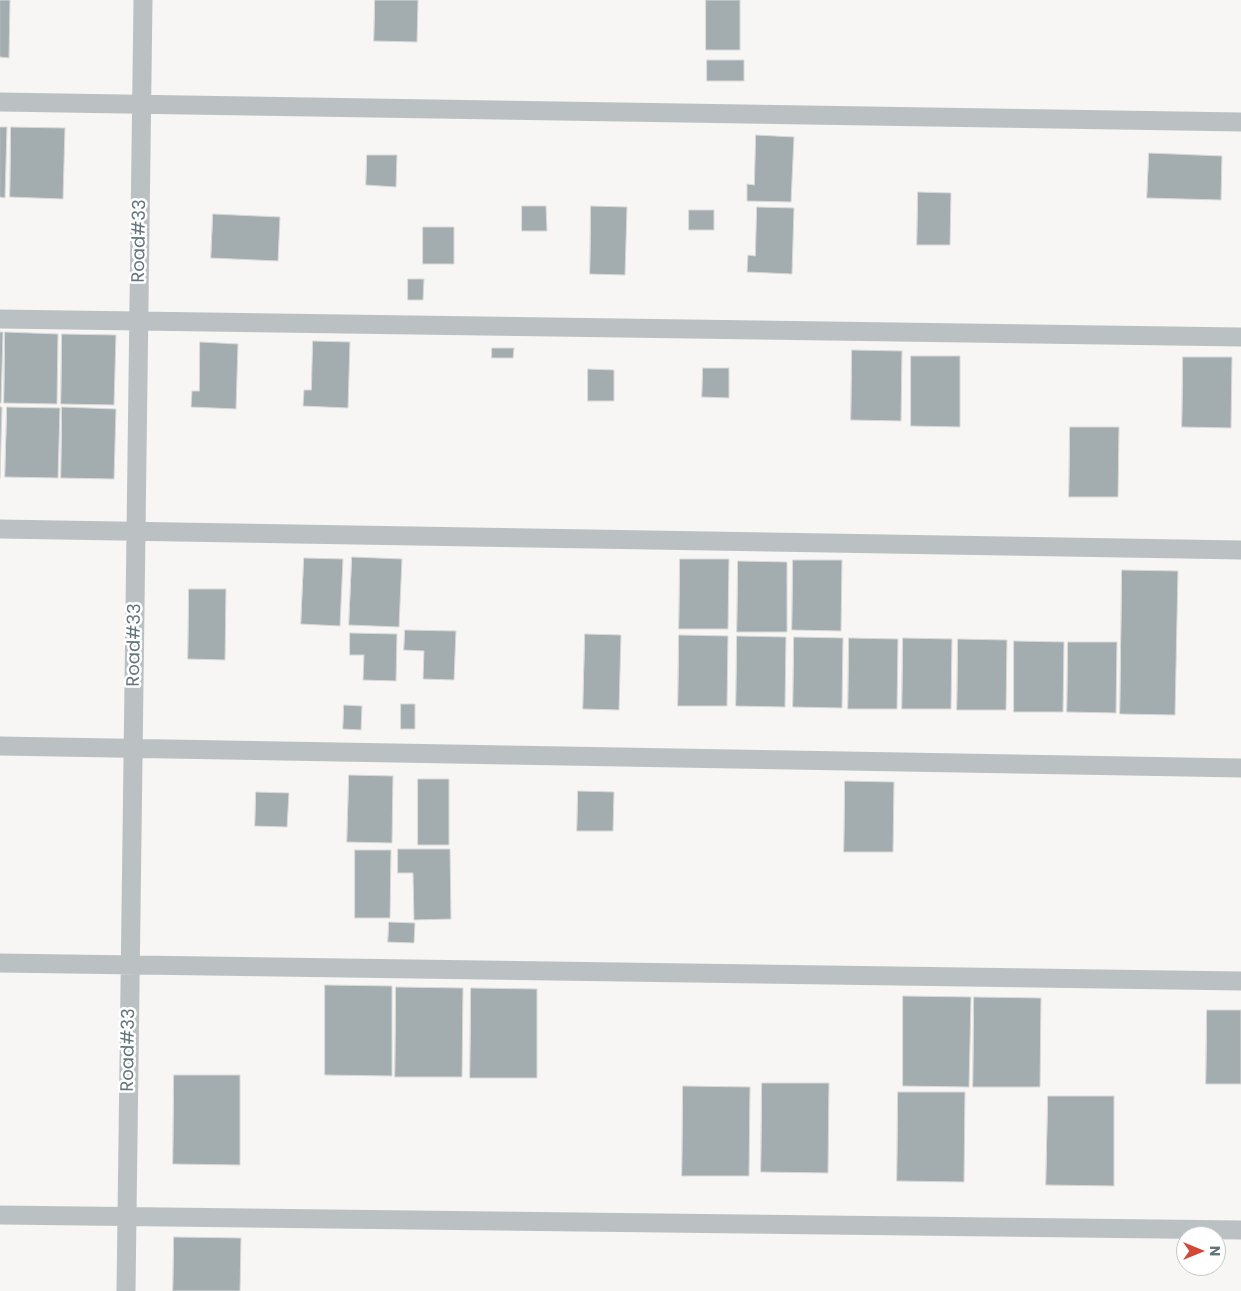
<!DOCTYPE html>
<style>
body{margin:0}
#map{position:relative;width:1241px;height:1291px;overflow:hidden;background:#f7f6f4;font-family:Poppins,sans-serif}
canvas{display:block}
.north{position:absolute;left:1176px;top:1226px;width:50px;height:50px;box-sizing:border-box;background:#fff;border:1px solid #c1c8cb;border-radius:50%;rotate:90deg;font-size:14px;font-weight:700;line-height:20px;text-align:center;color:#64757c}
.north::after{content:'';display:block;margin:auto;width:18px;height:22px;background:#d44837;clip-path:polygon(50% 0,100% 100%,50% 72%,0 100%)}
</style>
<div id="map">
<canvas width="1241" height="1291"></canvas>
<div class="north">N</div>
</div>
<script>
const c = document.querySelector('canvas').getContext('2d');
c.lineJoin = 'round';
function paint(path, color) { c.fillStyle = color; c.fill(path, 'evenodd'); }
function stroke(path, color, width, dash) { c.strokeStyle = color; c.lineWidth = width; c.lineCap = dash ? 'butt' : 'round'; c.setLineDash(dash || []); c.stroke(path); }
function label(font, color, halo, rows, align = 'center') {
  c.font = font + ' Poppins,sans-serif'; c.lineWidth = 5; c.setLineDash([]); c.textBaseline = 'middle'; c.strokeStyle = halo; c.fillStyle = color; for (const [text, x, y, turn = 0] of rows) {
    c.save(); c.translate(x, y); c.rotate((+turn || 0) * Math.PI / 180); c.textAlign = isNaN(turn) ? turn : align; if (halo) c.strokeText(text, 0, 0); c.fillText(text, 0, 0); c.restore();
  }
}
const building = new Path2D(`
 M0,0H10L9,58L0,57Z
 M375,0H418L417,42L374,41Z
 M706,0H740V50H706Z
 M707,60H744V81H707Z
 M0,127H7L5,198L0,197Z
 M11,127L65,128L63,199L10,197Z
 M756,135L794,137L791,202L747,201V184L754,185Z
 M1149,153L1222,156L1221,200L1147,198Z
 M367,155H397L396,187L366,185Z
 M918,192L951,193L950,245H917Z
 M522,206H546L547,231H522Z
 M591,206L627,207L625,275L590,274Z
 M757,207L794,208L792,274L747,272L748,255L755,256Z
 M689,210H714V230H689Z
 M213,214L280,217L278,261L211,258Z
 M423,227H454V264H423Z
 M408,279H424L423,300H408Z
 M0,332H3L1,403H0Z
 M5,332L58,334L57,404L4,403Z
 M62,334L116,335L114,405L61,404Z
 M313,341L350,342L348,408L303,406L304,390H311Z
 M200,342L238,344L236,409L191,407L192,391H199Z
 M492,348H514L513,358H492Z
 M852,350L902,351L901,421L851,420Z
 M911,356H960V427L911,426Z
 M1183,357H1232L1231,428L1182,427Z
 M703,368H729V398L702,397Z
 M588,369L614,370V401H588Z
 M0,407H2L0,478Z
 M7,407L60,408L58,478L5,477Z
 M62,407L116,409L114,479L61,478Z
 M1070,427H1119L1118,497H1069Z
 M352,557L402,559L399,627L349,625Z
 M304,558L343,559L340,626L301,624Z
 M680,559H729L728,629H679Z
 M793,560H842L841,631L792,630Z
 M738,561L787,562V632H737Z
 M1122,570L1178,571L1175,715L1120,714Z
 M189,589H226L225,660L188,659Z
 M405,630L456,631L454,680L423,679L424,651L404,650Z
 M350,633L397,634L396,681L363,680L364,655H350Z
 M585,634L621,635L619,710L583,709Z
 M679,635L728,636L727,706H678Z
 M737,636L786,637L785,707L736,706Z
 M794,637L843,638L842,708L793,707Z
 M849,638L898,639L897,709H848Z
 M903,638L952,639L951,709H902Z
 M958,639L1007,640L1006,710H957Z
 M1014,641L1064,642L1063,712H1014Z
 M1068,642H1117L1116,713L1067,712Z
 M401,704H415V729H401Z
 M344,705L362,706L361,730L343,729Z
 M349,775L393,776L392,843L347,842Z
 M418,779H449V845H418Z
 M845,781L894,782L893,852H844Z
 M578,791L614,792L613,831H577Z
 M256,792L289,793L287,827L255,826Z
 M398,849H450L451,919L414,920L413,873H398Z
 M355,850H391L390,918H355Z
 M389,922L415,923L414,943L388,942Z
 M325,985L392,986V1076L325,1075Z
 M396,987L463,988L462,1077H395Z
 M471,988L537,989V1078H470Z
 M903,996L971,997L969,1087L903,1086Z
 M974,997L1041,998L1040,1087H973Z
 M1207,1010H1241V1084H1206Z
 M174,1075H240V1165L173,1164Z
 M762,1083H829L828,1173L761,1172Z
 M683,1086L750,1087L749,1176H682Z
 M898,1092H965L964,1182L897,1181Z
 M1048,1096H1114V1186L1046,1185Z
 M174,1237L241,1238L240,1291H173Z`);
const minor = new Path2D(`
 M0,102L1241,122
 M0,319L1241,337
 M0,529L1241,550
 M0,746L1241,768
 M0,963L1241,981
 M0,1215L1241,1230
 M126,1291L143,0`);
const streetNames = [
 ["Road#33",140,241,-89],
 ["Road#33",135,645,-89],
 ["Road#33",129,1050,-89]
];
paint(building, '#a3adb0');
stroke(building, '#d8d8d7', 1);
stroke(minor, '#bbc1c3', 19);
label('18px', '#64757c', '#fff', streetNames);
</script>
